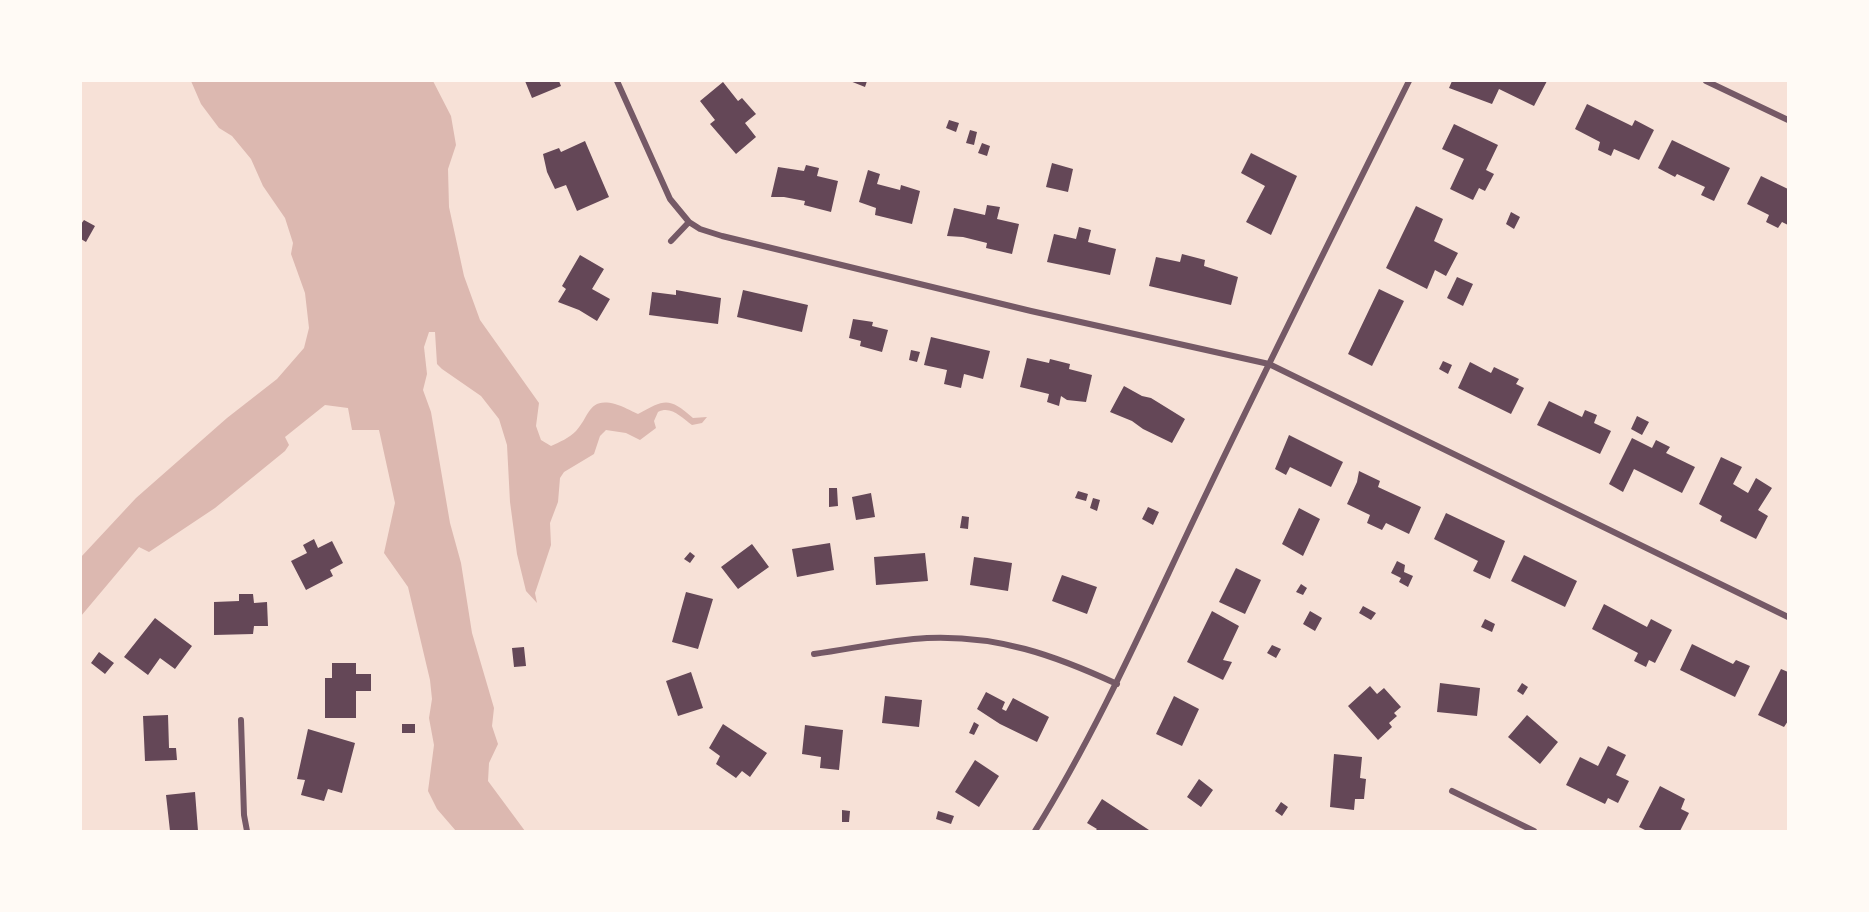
<!DOCTYPE html>
<style>
body{margin:0}
#map{position:relative;width:1869px;height:912px;overflow:hidden;background:#f7e1d7;font-family:Arial,sans-serif}
canvas{display:block}
.frame{position:absolute;inset:0;border:82px solid #fffaf5;pointer-events:none}
</style>
<div id="map">
<canvas width="1869" height="912"></canvas>
<div class="frame"></div>
</div>
<script>
const c = document.querySelector('canvas').getContext('2d');
c.lineJoin = 'round';
function paint(path, color) { c.fillStyle = color; c.fill(path, 'evenodd'); }
function stroke(path, color, width, dash) { c.strokeStyle = color; c.lineWidth = width; c.lineCap = dash ? 'butt' : 'round'; c.setLineDash(dash || []); c.stroke(path); }
const water = new Path2D(`
 M191,81H433L451,116L456,145L448,169L449,207L464,276L480,320L539,403L536,426L541,440L551,446C560,442 569,438 576,431C590,416 588,397 615,404C623,406 631,411 638,414C665,399 669,397 693,418L707,417L702,423L692,425C682,418 671,405 658,412L654,421L656,428L640,440L626,433L606,430L600,436L594,454L564,472L560,478L558,502L550,523L551,545L535,593L537,603L526,591L517,554L510,502L507,445L499,419L481,396L442,369L437,364L435,332H429L424,347L427,374L423,390L431,412L450,523L461,563L472,633L494,708L492,726L498,744L489,763L488,781L525,831H456L437,809L428,791L434,745L429,718L432,699L430,680L408,587L384,553L395,503L379,430H352L348,408L325,405L285,437L289,445L285,451L215,508L149,552L139,547L81,616V557L136,498L227,418L277,379L304,348L309,328L305,293L291,254L293,243L285,218L263,186L251,159L232,136L219,128L201,104Z`);
const building = new Path2D(`
 M525,81H559L561,86L532,98Z
 M850,81H867L865,87Z
 M1452,81H1547L1534,106L1499,89L1492,104L1449,88Z
 M723,82L738,101L742,98L756,114L745,123L756,137L736,154L710,124L715,120L700,101Z
 M1587,104L1632,126L1635,120L1654,130L1639,160L1614,149L1611,156L1598,150L1600,142L1575,129Z
 M949,120L959,123L956,132L946,128Z
 M1454,124L1498,145L1486,170L1494,174L1485,191L1479,188L1473,200L1450,189L1464,159L1442,149Z
 M970,130L977,132L974,145L966,143Z
 M1672,140L1730,168L1714,201L1701,195L1705,187L1677,174L1675,177L1658,168Z
 M585,141L609,197L577,211L566,185L555,189L547,172L543,154L559,148L561,152Z
 M982,143L990,146L987,156L978,153Z
 M1251,153L1297,176L1271,235L1246,222L1265,186L1241,173Z
 M1052,163L1073,169L1068,192L1046,187Z
 M806,165L819,168L817,176L838,181L831,212L804,205L805,201L784,197H771L778,167L804,171Z
 M868,170L880,174L877,184L900,190L901,185L920,191L912,224L875,215L876,208L859,202Z
 M1761,176L1788,189V225L1782,222L1778,228L1766,222L1769,215L1747,204Z
 M987,205L1000,207L997,219L1019,224L1012,254L986,248L987,243L963,237L947,236L954,208L985,215Z
 M1416,206L1443,219L1434,241L1458,253L1446,276L1435,270L1427,289L1386,268Z
 M1511,212L1520,217L1514,229L1506,224Z
 M84,220L95,226L86,242L81,239V224Z
 M1079,227L1091,230L1088,242L1116,249L1110,275L1047,262L1054,234L1076,239Z
 M1182,254L1205,260L1204,266L1238,277L1231,305L1149,286L1156,257L1180,262Z
 M580,255L604,269L592,289L610,299L597,321L579,310L558,302L566,289L562,286Z
 M1457,277L1473,284L1463,306L1447,298Z
 M1379,289L1404,301L1372,366L1348,354Z
 M676,290L721,298L718,324L649,315L652,292L676,295Z
 M743,290L808,305L802,332L737,317Z
 M853,319L873,322L872,326L888,330L882,352L860,346L861,341L849,338Z
 M931,337L990,351L983,379L964,374L961,388L944,384L947,370L924,365Z
 M911,350L920,352L917,362L909,360Z
 M1027,358L1049,363L1050,359L1070,364L1069,369L1092,375L1086,402L1067,400L1061,396L1059,406L1047,402L1049,394L1020,387Z
 M1443,361L1452,365L1448,374L1439,369Z
 M1470,362L1491,373L1494,367L1519,379L1516,384L1524,388L1511,414L1458,388Z
 M1124,386L1142,396L1151,398L1185,419L1172,443L1143,429L1132,421L1110,412Z
 M1549,401L1582,417L1585,410L1597,415L1594,423L1611,431L1600,454L1537,425Z
 M1637,416L1649,422L1642,435L1631,429Z
 M1289,435L1343,462L1331,487L1290,467L1286,475L1275,469Z
 M1632,438L1652,448L1656,440L1670,447L1666,453L1695,467L1682,493L1634,469L1623,492L1609,484Z
 M1721,457L1742,467L1733,484L1748,493L1756,478L1772,488L1758,510L1768,516L1756,539L1720,521L1722,516L1699,504Z
 M1359,471L1380,481L1378,487L1421,507L1409,534L1386,523L1382,530L1367,523L1370,515L1347,504L1357,482Z
 M829,488H837L838,506L829,507Z
 M1078,491L1088,494L1086,501L1075,498Z
 M871,493L875,517L856,520L852,497Z
 M1093,498L1100,500L1097,511L1090,508Z
 M1148,507L1159,512L1153,525L1142,519Z
 M1299,508L1320,519L1303,556L1282,544Z
 M1446,513L1505,541L1490,579L1473,571L1478,561L1434,539Z
 M962,516L969,517L968,529L960,528Z
 M314,539L318,548L332,541L343,563L330,570L333,576L306,590L291,561L307,553L303,545Z
 M830,543L834,570L797,577L792,549Z
 M752,544L769,567L738,589L721,567Z
 M690,552L695,556L690,563L684,559Z
 M925,553L928,581L876,585L874,557Z
 M1524,555L1577,581L1565,607L1511,581Z
 M974,557L1012,563L1008,591L970,585Z
 M1397,561L1405,565L1404,572L1413,576L1408,587L1399,582L1401,578L1391,573Z
 M1236,568L1261,580L1245,614L1219,602Z
 M1062,575L1097,587L1087,614L1052,601Z
 M1301,584L1307,588L1303,595L1296,592Z
 M686,592L713,599L698,649L672,642Z
 M239,594H253L254,603L267,602L268,626H254L253,634L214,635V602L239,601Z
 M1604,604L1647,627L1651,619L1672,630L1655,663L1649,660L1646,667L1634,661L1638,653L1592,629Z
 M1363,606L1376,613L1371,620L1359,613Z
 M1212,611L1239,626L1223,660L1232,662L1223,680L1187,662Z
 M1310,611L1322,618L1315,631L1303,624Z
 M155,618L192,646L175,669L160,658L148,675L124,657Z
 M1485,619L1495,624L1492,632L1481,627Z
 M1692,644L1733,664L1736,660L1750,666L1735,697L1680,670Z
 M1272,645L1281,649L1276,658L1267,653Z
 M524,647L526,666L514,667L512,648Z
 M99,652L114,663L105,674L91,663Z
 M332,663H356V674H371V691H356V718H325V678H332Z
 M1781,669L1788,672V721L1784,727L1758,715Z
 M691,672L703,708L678,716L666,681Z
 M1440,683L1480,688L1477,716L1437,712Z
 M1522,683L1528,687L1523,695L1517,691Z
 M1370,686L1377,694L1384,688L1401,707L1394,713L1397,716L1389,723L1392,727L1378,740L1348,706Z
 M986,692L1005,702L1002,709L1006,711L1013,698L1049,717L1037,742L1000,724L977,709Z
 M885,696L922,700L919,727L882,723Z
 M1174,696L1199,709L1182,746L1156,734Z
 M168,715L169,748H176L177,760L145,761L143,716Z
 M1527,715L1558,742L1540,764L1508,737Z
 M974,722L979,725L974,735L969,733Z
 M402,724H415V733H402Z
 M723,724L767,753L750,777L742,771L736,778L716,764L720,756L709,748Z
 M805,725L843,730L839,770L820,768L821,757L802,754Z
 M308,729L355,743L342,793L328,789L324,801L301,795L305,780L297,779Z
 M1608,746L1626,755L1616,775L1629,781L1618,803L1608,798L1605,804L1566,785L1580,757L1598,766Z
 M1334,754L1362,757L1360,778L1366,779L1364,799H1355L1354,810L1330,807Z
 M975,760L999,776L979,807L955,792Z
 M1199,779L1213,790L1201,807L1187,797Z
 M1660,786L1685,799L1681,809L1689,813L1680,831H1647L1639,827Z
 M195,792L198,831H170L166,795Z
 M1102,799L1149,830L1148,831H1095L1097,829L1087,823Z
 M1281,802L1288,807L1282,816L1275,811Z
 M842,810L850,811L849,822H842Z
 M938,811L954,816L951,824L936,819Z`);
const minor = new Path2D(`
 M617,81L670,199L689,222L700,229L722,236L1031,311L1269,364L1788,617
 M1706,81L1788,120
 M671,241L689,222
 M814,654C851,649 890,640 927,638C998,635 1054,655 1117,684
 M241,720L244,815L247,831
 M1452,791L1534,831
 M1035,831C1102,723 1152,606 1207,492C1273,354 1341,218 1409,81`);
paint(water, '#dcb8b0');
paint(building, '#644757');
stroke(minor, '#755966', 6);
</script>
